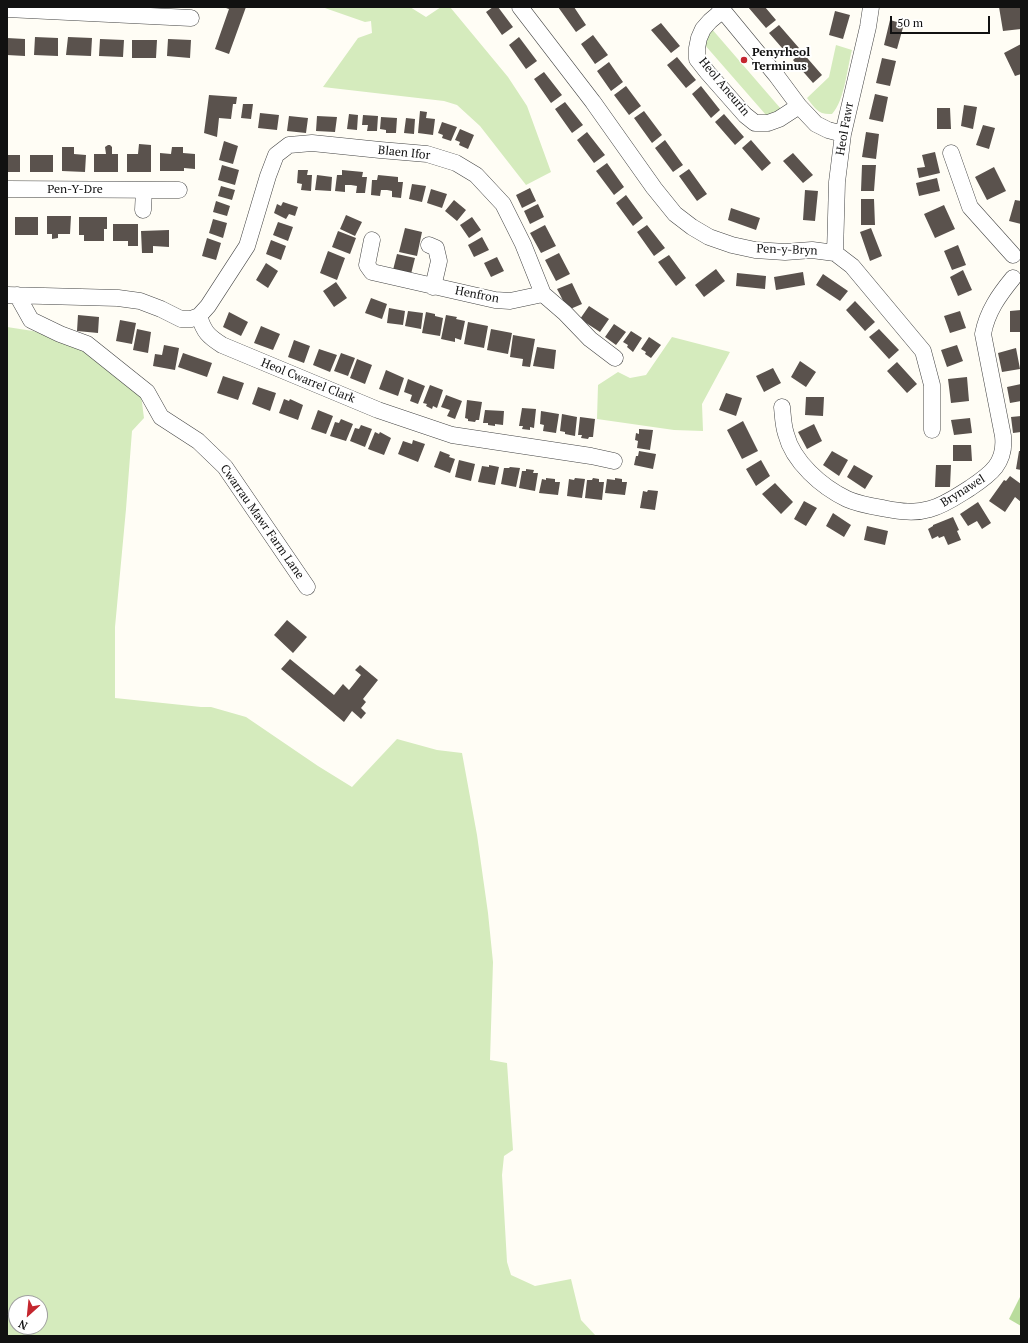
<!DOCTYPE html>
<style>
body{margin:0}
#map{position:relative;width:1028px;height:1343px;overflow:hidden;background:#fffdf5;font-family:"PT Serif",serif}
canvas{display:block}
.frame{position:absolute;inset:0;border:8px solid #111;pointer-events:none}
.north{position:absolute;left:8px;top:1295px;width:40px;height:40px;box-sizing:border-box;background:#fff;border:1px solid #a0a0a0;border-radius:50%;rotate:207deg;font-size:11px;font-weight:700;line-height:16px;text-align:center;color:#111}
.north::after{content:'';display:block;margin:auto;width:14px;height:18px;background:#c4262e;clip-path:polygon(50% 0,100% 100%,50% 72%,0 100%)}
.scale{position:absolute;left:890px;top:16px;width:100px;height:18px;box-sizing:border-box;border:2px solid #111;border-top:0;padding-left:5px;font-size:12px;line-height:14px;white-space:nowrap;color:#111;-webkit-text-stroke:3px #fff;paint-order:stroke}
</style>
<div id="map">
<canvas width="1028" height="1343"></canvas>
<div class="frame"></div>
<div class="north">N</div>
<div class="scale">50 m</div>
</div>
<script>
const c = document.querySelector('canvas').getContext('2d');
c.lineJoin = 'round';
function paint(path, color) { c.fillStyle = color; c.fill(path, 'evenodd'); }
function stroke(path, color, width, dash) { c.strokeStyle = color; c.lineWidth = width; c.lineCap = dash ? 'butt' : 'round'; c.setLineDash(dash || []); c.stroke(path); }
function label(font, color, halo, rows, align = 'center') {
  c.font = font + ' "PT Serif",serif'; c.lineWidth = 4; c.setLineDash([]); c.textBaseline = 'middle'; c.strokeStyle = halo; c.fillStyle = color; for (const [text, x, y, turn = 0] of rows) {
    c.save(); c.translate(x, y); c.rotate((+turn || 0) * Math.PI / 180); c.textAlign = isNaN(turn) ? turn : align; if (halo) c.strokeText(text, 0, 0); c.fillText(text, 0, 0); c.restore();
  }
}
const green = new Path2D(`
 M322,7H410L426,17L441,7H450L508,77L527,106L551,172L526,185L480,126L457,105L444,101L323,87L358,38L372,33L371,21L365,22Z
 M711,28L781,109L782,111L766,115L704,44Z
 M836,45L852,50C847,68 845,100 832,114C818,115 815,108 807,98L829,77Z
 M7,327L33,331L80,346L141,395L144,418L132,431L126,509L115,627V698L201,707H211L246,717L318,766L352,787L397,739L437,750L462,753L477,835L488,913L493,962L490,1060L507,1063L513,1150L504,1156L502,1175L507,1262L511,1275L535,1286L571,1279L581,1320L596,1336H7ZM16,1303H40V1327H16Z
 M672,337L730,352L702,404L703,431L674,430L597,419L598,385L618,372L630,378L646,375Z`);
const forest = new Path2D(`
 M1021,1295V1326L1009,1319Z`);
const building = new Path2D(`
 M223,7H246L229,54L215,49L229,9Z
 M493,7H498L513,27L502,35L486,12Z
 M558,7H574L586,25L576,32Z
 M748,7H765L776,20L766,28Z
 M999,7H1021V29L1003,31Z
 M835,11L850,15L843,39L829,35Z
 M890,20L904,24L897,49L884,45Z
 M661,23L680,46L671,53L651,30Z
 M779,25L799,48L789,56L769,33Z
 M593,35L608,55L595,64L581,44Z
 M35,37L58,38V56L34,55Z
 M68,37L92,38L91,56L66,55Z
 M519,37L537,61L526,69L509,45Z
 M7,38L25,39V56L7,55Z
 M100,39L124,40L123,57L99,56Z
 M168,39L191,40L190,58L167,56Z
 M132,40H157L156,58H132Z
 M1021,44V74L1015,76L1004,53Z
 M802,52L822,75L813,83L793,60Z
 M677,57L696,80L686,88L667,65Z
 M882,58L896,61L890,86L876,83Z
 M609,62L623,82L611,91L597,71Z
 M544,72L562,95L551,103L534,79Z
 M626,86L641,106L629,115L614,95Z
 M701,86L720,110L711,118L692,94Z
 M875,94L888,97L883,122L869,119Z
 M209,95L237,97L236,104H233L231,119L219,118L217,137L204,133Z
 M565,102L583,125L572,133L555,109Z
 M243,104H253L251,119L241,118Z
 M964,105L977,107L973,129L961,126Z
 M937,108H950L951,129H937Z
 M420,111L427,112L426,118L435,119L433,135L418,133Z
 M644,111L662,135L652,143L634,118Z
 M260,113L279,115L277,130L258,128Z
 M349,114L358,115L357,130L347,129Z
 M724,114L744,137L735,145L715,122Z
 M363,115L378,116L377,131H367L368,125H362Z
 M289,116L308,118L306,133L287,131Z
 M317,116L337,117L335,132L316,131Z
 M381,117L397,118L396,133H386V130L380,129Z
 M406,118L415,119L414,134L404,133Z
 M442,122L457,127L451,141L442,138L443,135L438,133Z
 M983,125L995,128L989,149L976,145Z
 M460,129L474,135L468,149L459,145L460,142L455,140Z
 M587,132L605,155L594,163L577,140Z
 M866,132L879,134L876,159L862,157Z
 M665,140L683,165L673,172L655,148Z
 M751,140L771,163L762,171L742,148Z
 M224,141L238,146L233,164L219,160Z
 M139,144L151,145V172H127V154H138Z
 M108,145H110L112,147V154H118V172H94V154H106L105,147Z
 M62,147H74V154L86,155L85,172L62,171Z
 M172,147H183V153L195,154V169L184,168V171H160V153L171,154Z
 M935,152L940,173L919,178L917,168L925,167L922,155Z
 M793,153L813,175L803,183L783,161Z
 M7,155H20V172H7Z
 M30,155H53V172H30Z
 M607,163L624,187L614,195L596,171Z
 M222,165L239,170L235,185L218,180Z
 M862,165H876L874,191H861Z
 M994,167L1006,191L987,200L975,177Z
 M689,169L707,194L697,201L679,176Z
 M298,170H308L307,175H312L311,191L301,190L302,184L297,183Z
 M342,170L363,172L362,177H367L365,193H356L357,186L351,185H345V192L335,191L337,175H342Z
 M317,175L332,177L331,191L315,190Z
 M378,175L398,177V182H403L401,198L392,197V191L387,190H381L380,196L371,195L372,180H377Z
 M937,178L940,191L919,196L916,183Z
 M412,184L426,186L422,202L409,199Z
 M221,186L235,190L232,200L218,196Z
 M530,188L536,201L522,208L516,195Z
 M431,189L447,194L442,208L427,203Z
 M805,190L818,191L815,221L803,220Z
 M626,195L643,218L633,226L616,203Z
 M861,199H874L875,225H861Z
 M454,200L466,210L457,221L445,211Z
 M1015,200L1021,201V224L1009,221Z
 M216,201L230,206L227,216L213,212Z
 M283,202L298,207L295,216L289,214L286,219L274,213L277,204L281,206Z
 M538,204L544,217L530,224L524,211Z
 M944,205L955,229L935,238L924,214Z
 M731,208L760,218L756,230L728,220Z
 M346,215L362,222L355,236L340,229Z
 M47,216H71L70,234H58V238L52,239V234H47Z
 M15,217H38V235H15Z
 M79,217H107V229H104V241H84V235H79Z
 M472,217L481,230L469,238L460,225Z
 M213,219L227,223L223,238L209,233Z
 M278,222L293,227L288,241L273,235Z
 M113,224H138V246H128V241H113Z
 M545,225L556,246L541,253L530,233Z
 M647,225L665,248L654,256L637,232Z
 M405,228L422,232L417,256L399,252Z
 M871,228L882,256L870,261L860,232Z
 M169,230V247L153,246V253H142L141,231Z
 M338,231L356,238L350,254L332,247Z
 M482,237L489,250L474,257L468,245Z
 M207,238L221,243L216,260L202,256Z
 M271,240L286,246L281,260L266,254Z
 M958,245L966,265L952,270L944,251Z
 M328,251L345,258L337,280L320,273Z
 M559,253L570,274L556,281L545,260Z
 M397,254L415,258L411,274L393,270Z
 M669,255L686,278L676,286L658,262Z
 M497,257L504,271L491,277L484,263Z
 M266,263L278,271L268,288L256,280Z
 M716,269L725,281L704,297L695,285Z
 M963,270L972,290L958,296L950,277Z
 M803,272L805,285L776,290L774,277Z
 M737,273L766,276L765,289L736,286Z
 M823,274L848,291L840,301L816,285Z
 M336,282L347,298L334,307L323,291Z
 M572,283L582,304L568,310L557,289Z
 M371,298L387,304L382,319L365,313Z
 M855,301L875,322L865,331L846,310Z
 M589,306L609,319L600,332L580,319Z
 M389,308L405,311L403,325L387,323Z
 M1021,310V332H1010V311Z
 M408,311L423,313L421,329L405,326Z
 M960,311L966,328L950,333L944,316Z
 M229,312L248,322L241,336L223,327Z
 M426,312L435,314V316L443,318L440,336L422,333Z
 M78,315L99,317L98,333L77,331Z
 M446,315L457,317L456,319L465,321L461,340L455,338V342L441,339Z
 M120,320L136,323L132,344L116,341Z
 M468,322L488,326L484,348L464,344Z
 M614,324L626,332L616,345L605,337Z
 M261,326L280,334L273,350L254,343Z
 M137,329L151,332L148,353L133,350Z
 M491,329L512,333L508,354L487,350Z
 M879,329L899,350L889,359L869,337Z
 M631,331L642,338L633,352L627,347L628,345L623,342Z
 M513,335L535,339L530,367L522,366L523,359L510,357Z
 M649,337L661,345L651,358L645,354L646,352L641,349Z
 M294,340L310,346L304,363L288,357Z
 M164,345L179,348L175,370L153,366L155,354L162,355Z
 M957,345L963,361L947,367L941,350Z
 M537,347L556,350L554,369L533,366Z
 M1016,348L1020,369L1002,372L998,353Z
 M319,349L337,355L330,372L313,365Z
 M183,353L212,363L207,377L178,367Z
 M341,353L355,358L348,376L334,371Z
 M357,359L372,365L365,384L350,378Z
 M800,361L816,372L806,387L791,377Z
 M897,362L917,384L907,393L887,371Z
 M773,368L781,383L764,392L756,376Z
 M386,370L404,378L398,396L379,389Z
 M223,376L244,383L238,400L217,393Z
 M967,377L969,401L951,403L948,379Z
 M408,379L425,386L418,404L410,401L412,395L404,392Z
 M1021,384V401L1010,403L1007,387Z
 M430,385L443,390L437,408L433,406L432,409L426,406L427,404L423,403Z
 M258,387L276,393L270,411L252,404Z
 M726,393L742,398L736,416L719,410Z
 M446,395L462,401L455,419L447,416L450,410L441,407Z
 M806,397H824L823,416L805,415Z
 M284,399L289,401L290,399L303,405L298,420L279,413Z
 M467,400L482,402L479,420H476L475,422L468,421V419L465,418Z
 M522,408L536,409L534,428L530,427V430L522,429L523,426H519Z
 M318,410L333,416L326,434L311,429Z
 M485,410L504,411L503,425L495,424V426L488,425V423H483Z
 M541,411L559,414L556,433L543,431L544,425L540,424Z
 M562,414L577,417L575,436L565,434V432L560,431Z
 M1021,416V432L1013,433L1011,417Z
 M580,417L595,419L593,437H589L588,439L581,438L582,435H578Z
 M970,418L972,433L954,435L951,420Z
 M341,419L353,424L346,441L330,436L335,422L339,423Z
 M743,421L758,451L742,459L727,430Z
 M814,424L822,441L807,449L798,432Z
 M361,425L372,429L365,447L350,441L355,428L359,429Z
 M639,429L653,430L650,450L637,448L638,441L635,440L636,433L639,434Z
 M375,432L379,434L380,432L391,438L384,455L368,449Z
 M413,440L425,444L418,462L398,454L403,441L412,444Z
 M953,445H971L972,461H953Z
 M440,451L450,455L449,457L455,459L450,473L434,467Z
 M639,451L656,454L653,469L634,465L636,456H638Z
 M832,451L848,460L839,476L823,465Z
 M1019,451H1021V470L1016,469Z
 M459,460L475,464L471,481L455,477Z
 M761,460L770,476L756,486L746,469Z
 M489,465L499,467L495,485L478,482L482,466L489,467Z
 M854,465L873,476L865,489L847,477Z
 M936,465H951L950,487H935Z
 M510,467L520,468L516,487L501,484L504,468H509Z
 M526,469L534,470L533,473H538L535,491L519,488L522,471H526Z
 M1010,476L1021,484V502L1015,497L1005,512L989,501L1004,480L1006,481Z
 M546,478L555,479V482H560L558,495L539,493L542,479L546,480Z
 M575,478L585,479L582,498L567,496L569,479L574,480Z
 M593,478L599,479V482H604L602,500L585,498L587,480H592Z
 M615,478L622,479V482H627L625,495L605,493L607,479L615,480Z
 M775,483L793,502L781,514L762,494Z
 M648,490L658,491L655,510L640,508L643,491L647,492Z
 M804,501L817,508L806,526L794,519Z
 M978,502L991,523L982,529L977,521L968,526L960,514Z
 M833,513L851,525L844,537L826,526Z
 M953,517L959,530L957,531L961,540L948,545L944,536L939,538L938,536L932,539L928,529L933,526V525Z
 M867,526L888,531L885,545L864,540Z
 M287,620L307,637L293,653L274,635Z
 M290,659L334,695L343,684L349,690L361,675L355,670L360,665L378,680L363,699L366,702L361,708L366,713L361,719L352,711L344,722L281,669Z`);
const minor = new Path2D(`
 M520,7L593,102L654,188L675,214L692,227L709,237L732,245L755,250L785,252L812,250L835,253L852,266L923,351L932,385V430
 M720,7L776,75L799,106L816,124L828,130L843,134
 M7,9L191,18
 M723,10L710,21L703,29L699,38L697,48V59L708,73L745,115L755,123H768L779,119L799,106
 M951,153L970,207L1013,255
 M7,189L179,190
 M143,210L144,190
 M372,240L367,265L372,272L495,300L510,301L543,294
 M429,245L436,248L439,261L433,287
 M835,253L837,182L843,134L868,27L871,7
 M7,295L118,298L140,301L161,309L181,319H191L199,316C204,332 208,336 222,345L378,410L452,435L591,456L614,461
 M17,295L31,320L60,334L87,344L147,392L161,417L198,441L225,467L307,587
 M199,316L208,306L247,246L268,176L276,155L289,145L312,143L380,150L427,154L456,163L476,175L503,204L523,244L543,294L565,313L590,339L615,358
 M782,407C783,416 783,425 786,434C793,462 822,487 847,499C858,504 870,506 882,508C899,511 913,514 930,509C945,505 957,496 970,488C991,474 1006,463 1003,436L983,334C987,312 999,295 1013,278`);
const markers = [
 [744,60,4,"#c4262e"]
];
const poiNames = [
 ["Penyrheol",752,53],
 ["Terminus",752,67]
];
const streetNames = [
 ["Heol Aneurin",724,87,50],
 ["Heol Fawr",845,129,-80],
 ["Blaen Ifor",404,153,6],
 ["Pen-Y-Dre",75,190],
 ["Pen-y-Bryn",787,250,2],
 ["Henfron",477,295,11],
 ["Heol Cwarrel Clark",308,381,22],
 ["Brynawel",963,491,-32],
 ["Cwarrau Mawr Farm Lane",262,522,55]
];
paint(green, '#d5ebbd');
paint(forest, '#b9dc9c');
paint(building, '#5a524d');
stroke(minor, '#444', 17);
stroke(minor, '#fff', 16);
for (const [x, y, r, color] of markers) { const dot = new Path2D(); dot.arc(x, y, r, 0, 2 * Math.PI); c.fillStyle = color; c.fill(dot); stroke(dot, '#fff', 1.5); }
label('bold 12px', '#111', '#fff', poiNames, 'left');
label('12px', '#111', '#fff', streetNames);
</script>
